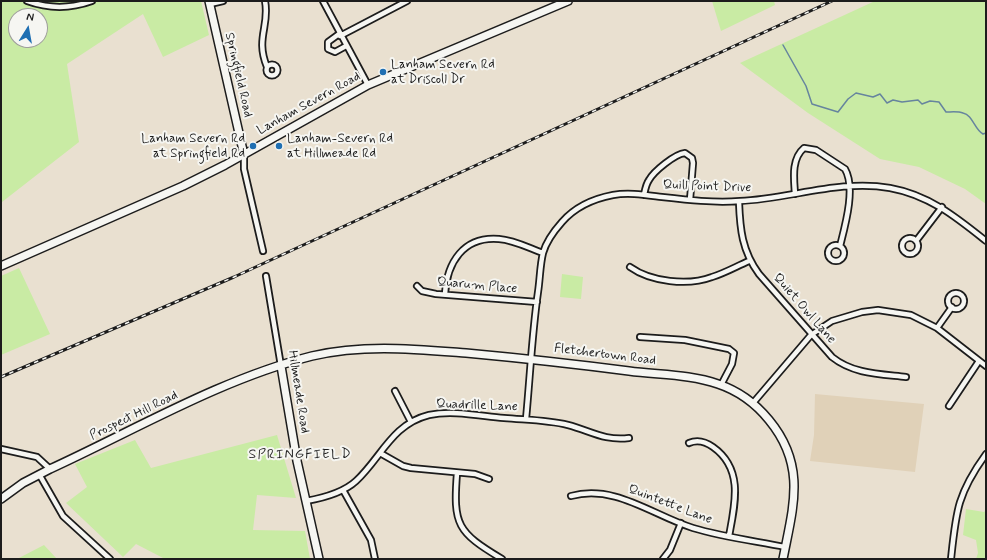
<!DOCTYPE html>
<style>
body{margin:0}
#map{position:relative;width:987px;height:560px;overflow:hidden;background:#e9e0d0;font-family:Mynerve,sans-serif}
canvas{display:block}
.frame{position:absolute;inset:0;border:2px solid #1c1c1c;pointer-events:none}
.north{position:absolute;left:8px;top:8px;width:40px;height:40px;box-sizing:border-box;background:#f6f6f2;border:1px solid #9f9f9c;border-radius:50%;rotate:11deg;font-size:11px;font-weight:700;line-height:16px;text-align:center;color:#1c1c1c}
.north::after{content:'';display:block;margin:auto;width:14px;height:18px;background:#1f6fb2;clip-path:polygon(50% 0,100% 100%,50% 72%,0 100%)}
</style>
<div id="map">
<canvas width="987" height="560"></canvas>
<div class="frame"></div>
<div class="north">N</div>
</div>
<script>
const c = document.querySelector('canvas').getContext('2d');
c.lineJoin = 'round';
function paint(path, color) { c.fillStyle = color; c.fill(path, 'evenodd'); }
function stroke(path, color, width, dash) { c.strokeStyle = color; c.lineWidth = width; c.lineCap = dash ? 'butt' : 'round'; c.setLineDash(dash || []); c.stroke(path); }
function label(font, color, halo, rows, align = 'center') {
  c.font = font + ' Mynerve,sans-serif'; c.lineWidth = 4; c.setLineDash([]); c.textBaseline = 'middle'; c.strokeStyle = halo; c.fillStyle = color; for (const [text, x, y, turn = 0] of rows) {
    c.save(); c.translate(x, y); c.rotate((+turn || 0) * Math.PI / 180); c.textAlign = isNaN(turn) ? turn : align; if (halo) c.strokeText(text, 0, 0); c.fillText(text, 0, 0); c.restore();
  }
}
const built = new Path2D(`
 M815,394L924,404L915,472L810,461L814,435Z`);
const green = new Path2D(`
 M1,1H201L209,35L163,57L143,14L67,64L79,142L2,202ZM16,16H40V40H16Z
 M712,1H774L775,5L721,31Z
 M875,1H986V204L965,189L919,167L880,159L808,113L740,63Z
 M19,268L50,334L1,355V276Z
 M562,274L583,277L581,299L560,297Z
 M277,435L296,498L257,495L253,530L305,531L310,559H165L136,544L123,557L66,503L87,487L75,464L135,440L151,468Z
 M966,509L984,512L986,510V559H976L978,553L976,540L963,535Z
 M44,545L57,559H17Z`);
const stream = new Path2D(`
 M783,45L806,86L812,104L838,112L848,99L856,93L873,97L880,94L887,103L893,100L902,102L918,100L922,104L930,101L939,102L946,112C951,112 958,111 963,113C973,115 974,129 983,134L986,133`);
const street = new Path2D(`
 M27,1C49,9 70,9 92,1
 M265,1C270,26 255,38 267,67
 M323,1L368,85
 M210,4L223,1
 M339,34L328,42V49L335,52L346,46
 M340,36L407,1
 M266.5 70a5.5 5.5 0 1 1 11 0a5.5 5.5 0 1 1-11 0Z
 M244,155V169L263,251
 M795,194C794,179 791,159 804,148L816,150L845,169C856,188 845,226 840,246
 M644,195C645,190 646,184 649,180C654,171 675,154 685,153L692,158L693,163L690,200
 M739,202C740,229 742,251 759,274L832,357C853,374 880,374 906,377
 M902 246a8 8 0 1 1 16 0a8 8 0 1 1-16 0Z
 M916,241L942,207
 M828 253a8 8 0 1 1 16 0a8 8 0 1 1-16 0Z
 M630,267C651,282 688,286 712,277C725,273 737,266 749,261
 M266,276L281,366
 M417,286L422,291L436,294L537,302
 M948 301a8 8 0 1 1 16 0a8 8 0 1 1-16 0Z
 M445,294C447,263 463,236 499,239C514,240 529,248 543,253
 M937,328L952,307
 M640,337L685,340L729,349L734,353L732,364L721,385
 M395,391L411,422
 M753,403L811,335L832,321L862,312L878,310L911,315L937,328L986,366
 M949,406L979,361
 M526,419C530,377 532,334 538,292C540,279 540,265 543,253C546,242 554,231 562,222C575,207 592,199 613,195C629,192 646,195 662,197C688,200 714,203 740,201C790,199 840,179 890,188C929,195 956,217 986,241
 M689,443C698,439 706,442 713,447C744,469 735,504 729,536
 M1,449L37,457L50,469
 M380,453L403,466L411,468L475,474L489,479
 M457,473C453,525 457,532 502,559
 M39,474L63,516L110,559
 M343,490L371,540L375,559
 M571,496C615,484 652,515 693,528C723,537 755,541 785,547
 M306,501C323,498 343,493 356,481C381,458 392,424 429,415C453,410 480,416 504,418C526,420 547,420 568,425C591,431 604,441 629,438
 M663,559L670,550L681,523
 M951,559C956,512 957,494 986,454`);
const secondary = new Path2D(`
 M209,1L244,155
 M1,266L183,186L225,165L368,85L568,1
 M281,366L297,461L319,559
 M1,499L23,483L50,469C135,430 221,379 312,356C363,344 414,349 466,353C520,358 575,364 629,371C658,375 690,374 718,384C739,391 756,404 769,420C807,466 793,507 783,559`);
const rail = new Path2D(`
 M1,377L234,277L832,1`);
const markers = [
 [383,72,4,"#1f6fb2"],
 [253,146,4,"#1f6fb2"],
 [279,146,4,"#1f6fb2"]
];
const poiNames = [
 ["Lanham Severn Rd",391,65],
 ["at Driscoll Dr",391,80],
 ["Lanham Severn Rd",245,139,"right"],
 ["at Springfield Rd",245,154,"right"],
 ["Lanham-Severn Rd",287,139],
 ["at Hillmeade Rd",287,154]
];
const streetNames = [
 ["Springfield Road",238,75,77],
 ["Lanham Severn Road",309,104,-29],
 ["Quill Point Drive",707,187,2],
 ["Quarum Place",477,286,5],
 ["Quiet Owl Lane",804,309,49],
 ["Fletchertown Road",605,355,7],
 ["Hillmeade Road",298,392,81],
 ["Quadrille Lane",477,406,2],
 ["Prospect Hill Road",134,416,-26],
 ["Quintette Lane",670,505,21]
];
const neighbourhoodNames = [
 ["SPRINGFIELD",300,455]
];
paint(built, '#e0d1b8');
paint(green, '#c9eba4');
stroke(stream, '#66849e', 1.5);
stroke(street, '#1c1c1c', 8);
stroke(secondary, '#1c1c1c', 10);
stroke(street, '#f6f6f2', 4.5);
stroke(secondary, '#f6f6f2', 7);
stroke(rail, '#1c1c1c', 3);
stroke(rail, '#f6f6f2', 1.5, [4.5]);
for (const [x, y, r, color] of markers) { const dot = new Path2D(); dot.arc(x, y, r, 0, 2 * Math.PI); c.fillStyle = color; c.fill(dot); stroke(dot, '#f6f6f2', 1.5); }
label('13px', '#1c1c1c', '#f6f6f2', poiNames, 'left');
label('13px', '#1c1c1c', '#f6f6f2', streetNames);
c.letterSpacing = '1px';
label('14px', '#1c1c1c', '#f6f6f2', neighbourhoodNames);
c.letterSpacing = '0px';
</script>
